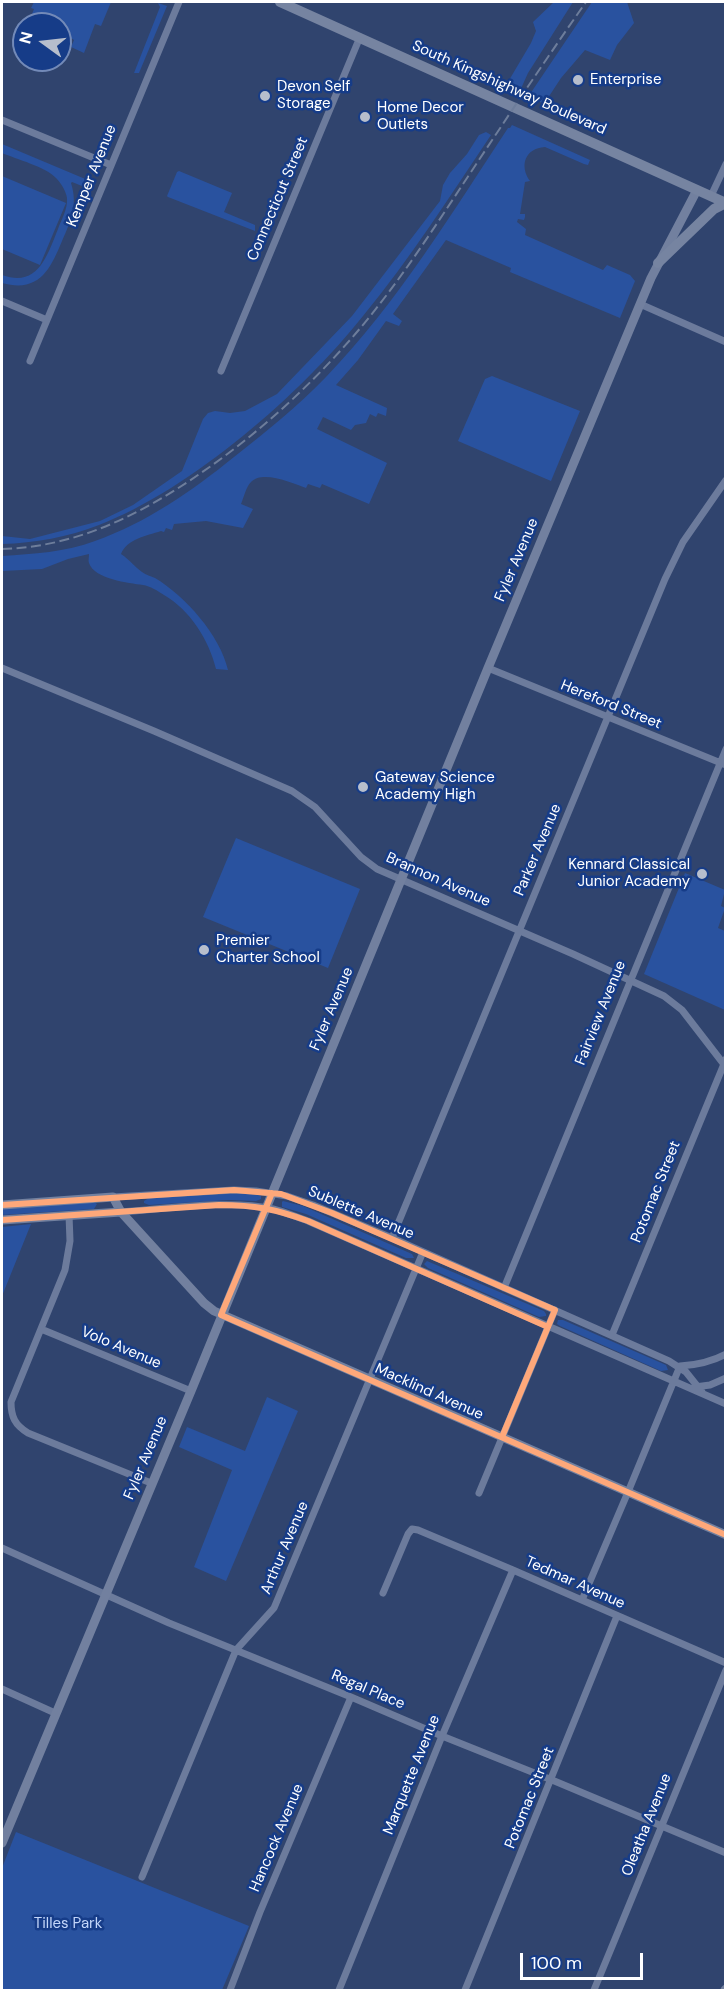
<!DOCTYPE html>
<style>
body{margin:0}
#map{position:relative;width:727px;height:1992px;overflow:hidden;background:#30446e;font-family:"DM Sans",sans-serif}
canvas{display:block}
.frame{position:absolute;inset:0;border:3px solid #fff;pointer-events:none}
.north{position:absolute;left:12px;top:12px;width:60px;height:60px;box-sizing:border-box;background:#163c88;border:2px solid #738ab8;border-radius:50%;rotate:285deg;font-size:16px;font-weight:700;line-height:24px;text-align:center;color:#fff}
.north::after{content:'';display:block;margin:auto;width:21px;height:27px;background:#b7becc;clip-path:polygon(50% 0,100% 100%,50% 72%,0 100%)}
.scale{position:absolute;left:520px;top:1953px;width:123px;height:27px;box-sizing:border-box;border:3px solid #fff;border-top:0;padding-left:8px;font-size:18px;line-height:21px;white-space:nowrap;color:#fff;-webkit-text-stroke:4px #163c88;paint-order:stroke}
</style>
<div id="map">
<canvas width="727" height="1992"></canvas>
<div class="frame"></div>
<div class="north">N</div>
<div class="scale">100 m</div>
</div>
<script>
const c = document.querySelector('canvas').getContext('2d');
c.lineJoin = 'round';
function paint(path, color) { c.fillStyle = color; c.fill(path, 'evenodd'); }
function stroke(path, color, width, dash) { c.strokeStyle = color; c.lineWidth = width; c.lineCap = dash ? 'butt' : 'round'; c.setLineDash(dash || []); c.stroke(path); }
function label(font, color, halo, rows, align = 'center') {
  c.font = font + ' "DM Sans",sans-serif'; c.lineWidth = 5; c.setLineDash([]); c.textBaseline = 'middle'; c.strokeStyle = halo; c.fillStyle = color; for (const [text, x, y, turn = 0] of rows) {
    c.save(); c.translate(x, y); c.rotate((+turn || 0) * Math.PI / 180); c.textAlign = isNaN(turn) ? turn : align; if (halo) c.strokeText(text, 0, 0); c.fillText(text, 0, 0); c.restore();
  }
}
const green = new Path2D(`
 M34,2H111L101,26L95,24L84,53L71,47L74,40L60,31V24H31L33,21L30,19L34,9L31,8Z
 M554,2H573L528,73L519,93L505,87L531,43L536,31L533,22Z
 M592,2H627L634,23L617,45L610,60L585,50L561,78L544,104L530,97V94Z
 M158,3L167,6L139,73H134L160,7Z
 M512,125L590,160L588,165L584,164L545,147C525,148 519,166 530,181L525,182L520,214H525V217L524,220L518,219L517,222L526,229L525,235L603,270L607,265L630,275L635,281L620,318L510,272L511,268L446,240L393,314L402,321L399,326L386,321L358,360L336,385L387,408L386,416L378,413L376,417L370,414L366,423L355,425L351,430L323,417L317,429L387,463L369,504L322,484L320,488L308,484L306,488C292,483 263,470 251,482C246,487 244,497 241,504L253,509L243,528L206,521L174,524L172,530L166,528L164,532L161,531C146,536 127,539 121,554C130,560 135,567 142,572C146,575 151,576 155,578C185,596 220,635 228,670L216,669C209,640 190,610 164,595C158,591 150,586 143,585C129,583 94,579 89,563C88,561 89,557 89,554L68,559L42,569L2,571V556C33,554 66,552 95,541C146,523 192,491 234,457C266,432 298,406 326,377C398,302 452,213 508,128H510Z
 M486,132L491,135C450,196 410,259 363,316C301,394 192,489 99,525C68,537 35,543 2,544V536L30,539L100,521L133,505L182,471L203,419L208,413L215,411L230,413L245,411L277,394L352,316L440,201L443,185L450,173L467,154L479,135Z
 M2,144L90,181L87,188L72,182L71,183C78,205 71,221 62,241C50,270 39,293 2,283V275C38,288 47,256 58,229C61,220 68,209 67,198C66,191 61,183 56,178C46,167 16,159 2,153Z
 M179,171L232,193L224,212L255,225V231L168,197L167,196L177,172Z
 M2,176L66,203L40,265L2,249Z
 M492,376L580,411L551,481L458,441L485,379Z
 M236,838L360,889L328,968L203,917Z
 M685,873L725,890L721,906L725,908L718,928L725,931V1010L644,974Z
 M240,1193L258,1195L261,1196V1199L256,1201L229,1200L149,1205L144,1203V1201L149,1198Z
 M283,1201L303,1206L412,1254L414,1258H406L306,1214L282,1207V1202Z
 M94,1202L97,1204L94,1209L2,1215V1208Z
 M31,1224L2,1296V1227Z
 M427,1261L544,1311L546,1314V1316L539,1317L428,1268L424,1264Z
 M558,1320H563L666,1365L668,1370L661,1371L560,1326L557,1324Z
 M267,1397L298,1411L226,1581L194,1567L232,1470L179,1447L187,1427L245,1451Z
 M16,1832L249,1926L222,1990H2V1868Z`);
const street = new Path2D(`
 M2,120L111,165
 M711,196L726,164
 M2,301L47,320
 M640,304L726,342
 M30,361L179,2
 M221,371L360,37
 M2,668L154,731L292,791L315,807L361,857L377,869L573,954L664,996L682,1010L726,1067
 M488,668L726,765
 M113,1197L234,1190L256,1191L287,1196L313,1205L392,1238L669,1361L686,1372L702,1392
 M121,1212C165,1209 230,1199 273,1209C285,1212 296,1217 308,1221L726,1404
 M69,1215L70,1241L65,1270L11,1402C11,1417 15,1425 28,1433L151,1483
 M392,1238L665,579L683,542L726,480
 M504,1288L726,749
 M41,1329L191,1391
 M612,1335L726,1059
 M695,1387L710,1385L726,1378
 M479,1493L555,1310
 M2,1548L169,1623L351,1697L442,1736L552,1780L726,1853
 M383,1593L408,1534L412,1529L418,1530L513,1570L726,1663
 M582,1600L628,1492L680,1366C696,1365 711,1362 726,1354
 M2,1689L55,1713
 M142,1877L236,1650L274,1608L423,1252
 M230,1990L260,1912L351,1697
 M339,1990L442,1736L513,1570
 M465,1990L617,1616
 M594,1990L726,1670`);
const secondary = new Path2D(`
 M2,1205L113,1197L121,1212L204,1303L214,1311L726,1535
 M2,1220L121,1212
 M2,1843L191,1391L488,668L651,278L697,190
 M725,1990L726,1989`);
const primary = new Path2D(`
 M280,2L726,203
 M658,263L714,209L726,203`);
const rail = new Path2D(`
 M2,549C75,547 138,516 198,475C254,437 305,391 350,340C395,289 432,231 469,175C508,116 546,59 586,2`);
const cycleway = new Path2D(`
 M272,1193L221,1315L726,1535
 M2,1205L234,1190L281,1194L332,1213L555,1310L502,1437
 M2,1220L219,1205C255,1205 275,1209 308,1221L548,1327`);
const markers = [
 [578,80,6,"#b7becc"],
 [265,96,6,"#b7becc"],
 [365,117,6,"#b7becc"],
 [363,787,6,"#b7becc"],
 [702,874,6,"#b7becc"],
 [204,950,6,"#b7becc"]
];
const poiNames = [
 ["Enterprise",590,80],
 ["Devon Self",277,87],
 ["Storage",277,104],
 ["Home Decor",377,108],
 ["Outlets",377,125],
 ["Gateway Science",375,778],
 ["Academy High",375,795],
 ["Kennard Classical",690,865,"right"],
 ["Junior Academy",690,882,"right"],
 ["Premier",216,941],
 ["Charter School",216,958]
];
const streetNames = [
 ["South Kingshighway Boulevard",509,88,24],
 ["Kemper Avenue",92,176,-68],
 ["Connecticut Street",278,199,-67],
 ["Fyler Avenue",517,560,-67],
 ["Hereford Street",611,705,22],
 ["Parker Avenue",538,850,-67],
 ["Brannon Avenue",438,880,24],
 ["Fyler Avenue",332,1009,-67],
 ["Fairview Avenue",601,1013,-68],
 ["Potomac Street",656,1192,-68],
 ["Sublette Avenue",361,1213,23],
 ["Volo Avenue",121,1348,23],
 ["Macklind Avenue",429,1392,24],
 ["Fyler Avenue",146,1458,-67],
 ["Arthur Avenue",285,1548,-67],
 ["Tedmar Avenue",575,1583,24],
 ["Regal Place",368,1690,23],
 ["Marquette Avenue",412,1775,-68],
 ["Potomac Street",530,1798,-68],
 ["Oleatha Avenue",647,1825,-68],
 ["Hancock Avenue",277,1838,-67]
];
const parkNames = [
 ["Tilles Park",68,1924]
];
paint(green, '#29529f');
stroke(street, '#6c7b9c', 7);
stroke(secondary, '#72809f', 9);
stroke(primary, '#7684a1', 10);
stroke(rail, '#6d7d9b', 2, [10, 4.5]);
stroke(cycleway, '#fea87a', 6);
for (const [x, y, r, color] of markers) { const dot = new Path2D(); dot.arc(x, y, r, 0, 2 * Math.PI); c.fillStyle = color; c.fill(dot); stroke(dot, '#163c88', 2); }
label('15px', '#fff', '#163c88', poiNames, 'left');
label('15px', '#fff', '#163c88', streetNames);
label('15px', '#c3d6fa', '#163c88', parkNames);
</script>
